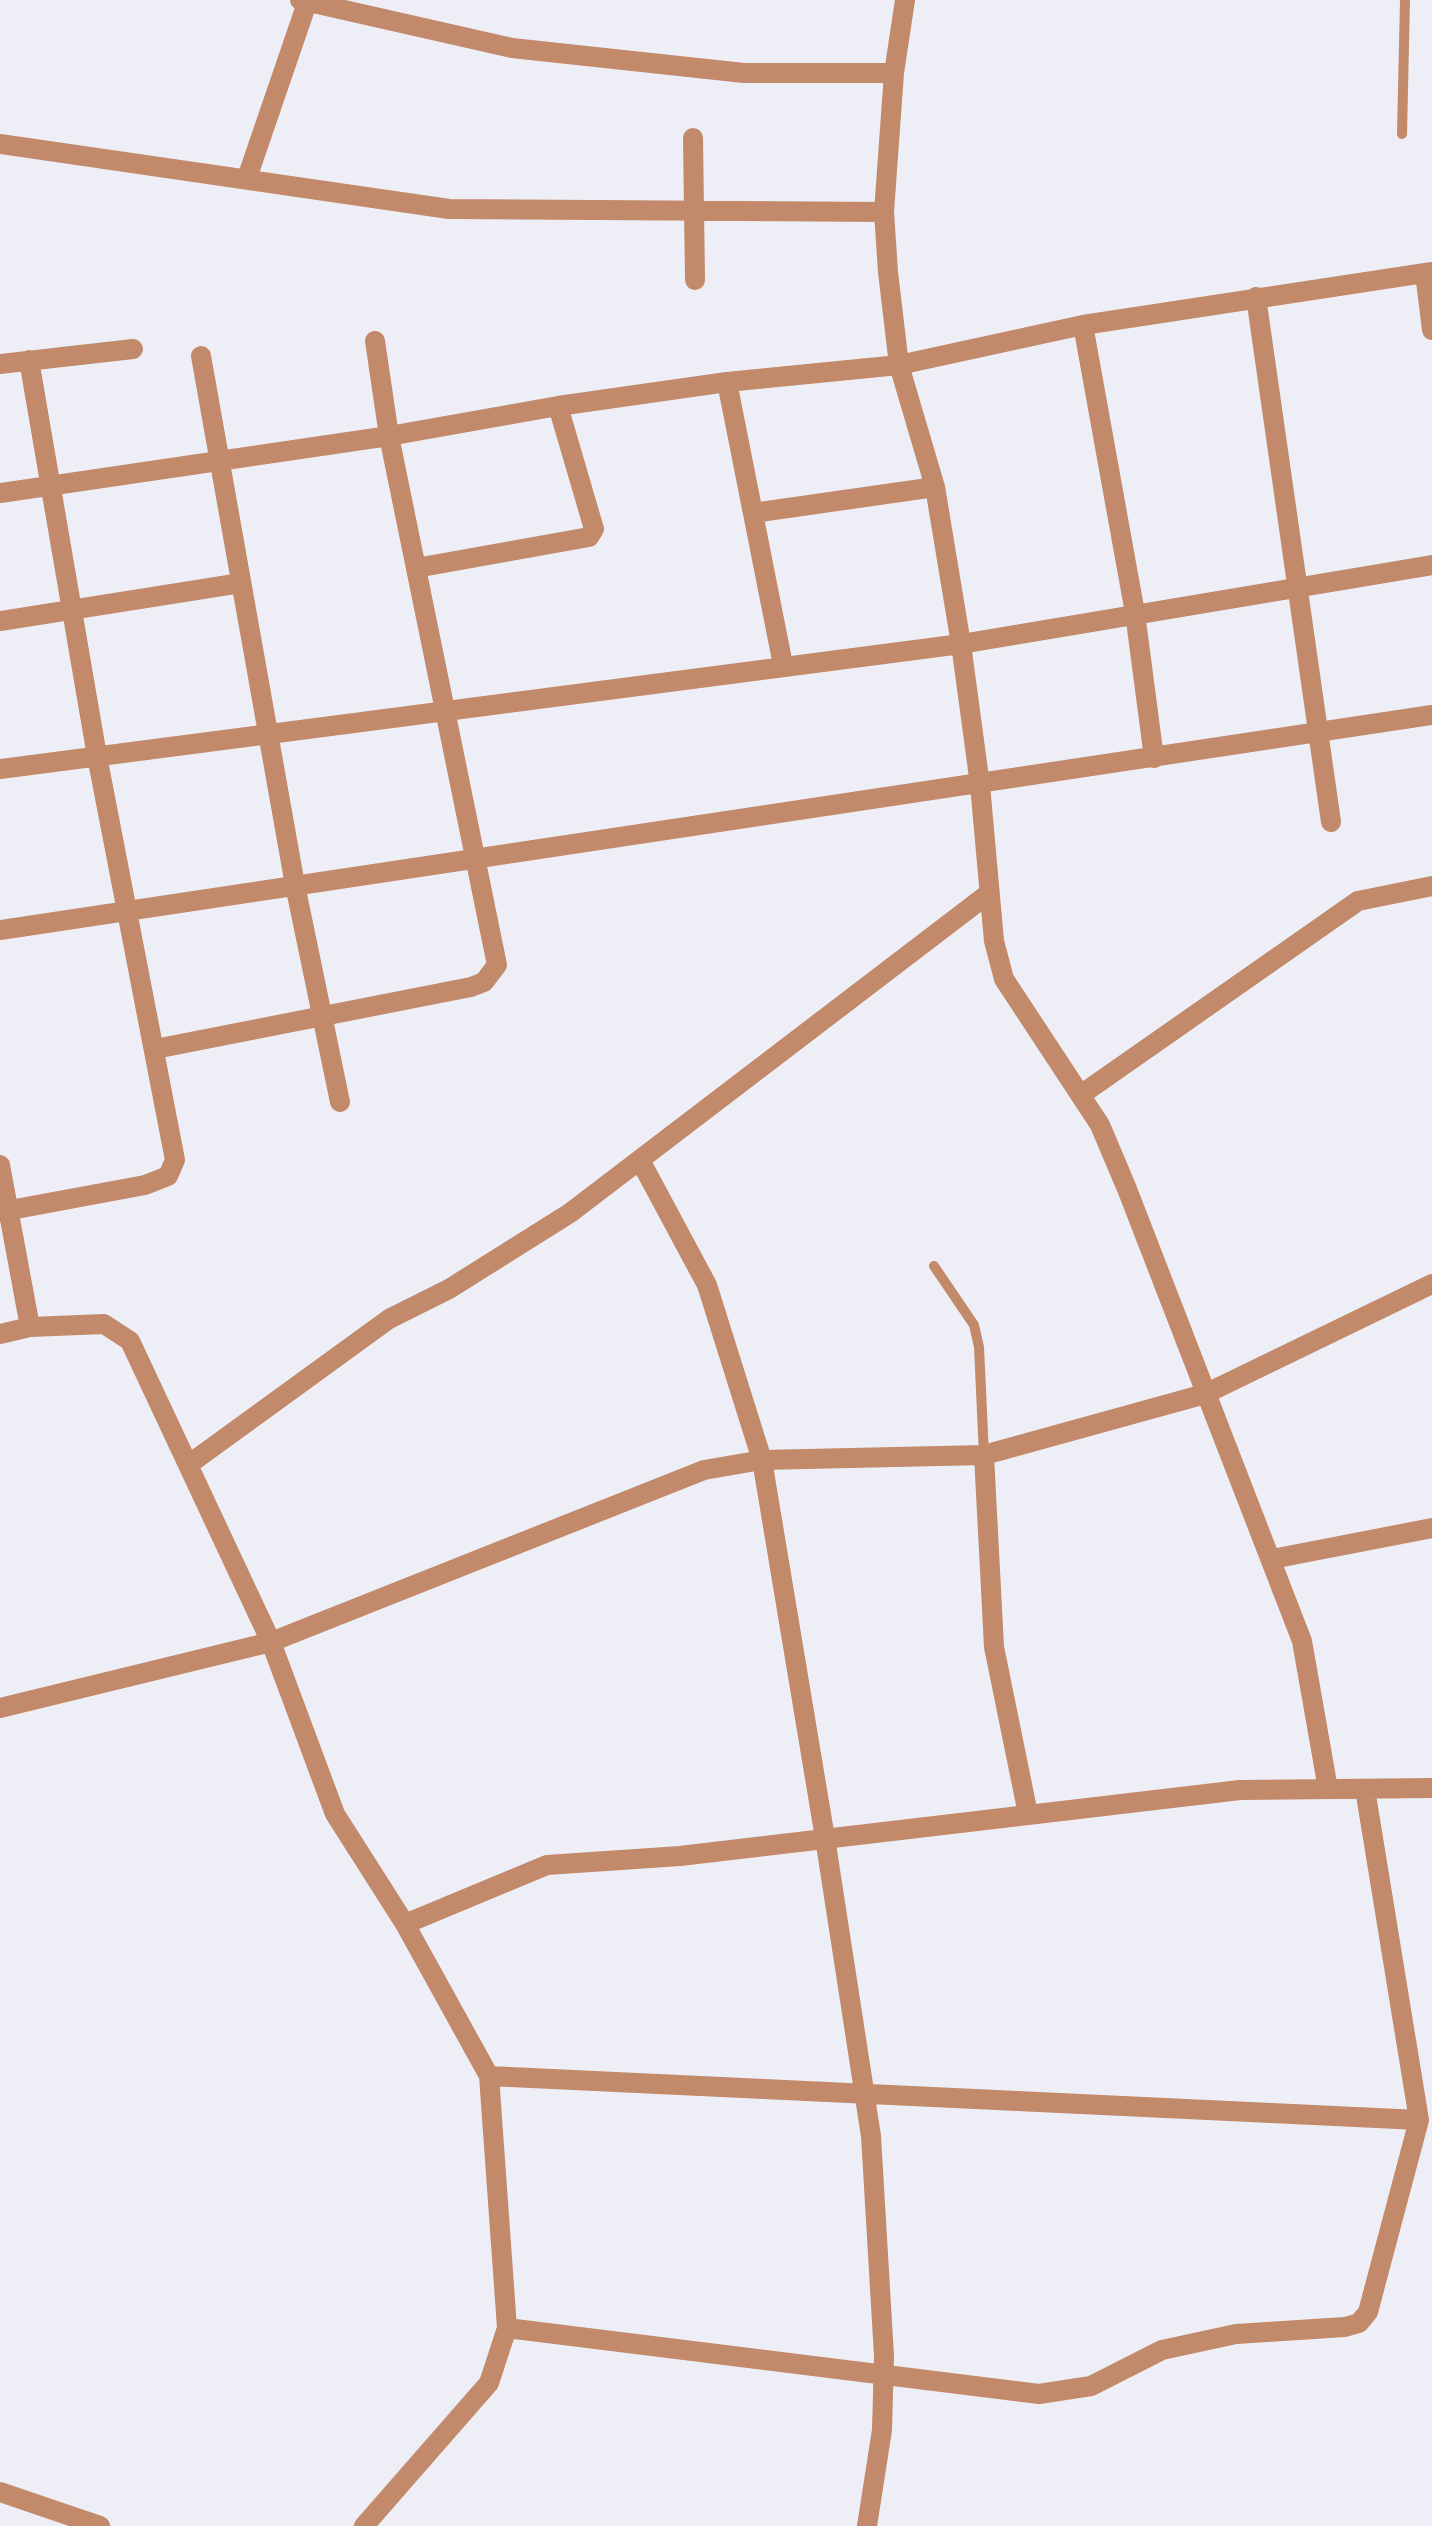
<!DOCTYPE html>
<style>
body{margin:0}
canvas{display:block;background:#eeeff6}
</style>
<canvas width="1432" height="2526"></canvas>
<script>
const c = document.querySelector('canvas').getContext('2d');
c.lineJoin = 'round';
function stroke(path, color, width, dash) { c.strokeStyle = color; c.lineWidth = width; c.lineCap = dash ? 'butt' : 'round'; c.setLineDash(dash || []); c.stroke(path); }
const service = new Path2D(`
 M1402,134L1405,0
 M934,1266L974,1325L979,1347L984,1455`);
const minor = new Path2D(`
 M300,0L512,48L744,73H894
 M905,0L894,73L884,212L888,272L899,365L935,487L961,644L980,785L994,941L1004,979L1100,1125L1127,1189L1302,1641L1328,1789
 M693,138L695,280
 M0,144L449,209L884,212
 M247,178L308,0
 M1425,273L1432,330
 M1256,297L1331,822
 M1083,325L1135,613L1154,758
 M201,356L295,885L340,1102
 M0,364L133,349
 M727,382L783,665
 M0,493L389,436L558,406L727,382L899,365L1083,325L1432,272
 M753,513L935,487
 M416,568L589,537L594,529L558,406
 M0,621L241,583
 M0,769L961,644L1432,565
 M0,930L1432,715
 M155,1049L471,987L484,982L497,965L389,436L375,341
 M1082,1094L1358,901L1432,886
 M641,1162L707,1285L762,1460L825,1838L871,2136L884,2356L882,2430L867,2526
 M0,1165L30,1327
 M0,1212L145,1185L168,1176L175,1160L97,756L29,360
 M0,1334L30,1327L104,1324L130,1341L271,1642L335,1814L405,1924L489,2076L507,2328L489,2383L364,2526
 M984,1455L994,1647L1028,1814
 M188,1465L389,1319L449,1289L570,1213L988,894
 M1272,1559L1432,1528
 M0,1708L271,1642L704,1470L762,1460L984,1455L1205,1394L1432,1284
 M405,1924L547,1865L680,1856L1240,1790L1432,1788
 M489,2076L1419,2120
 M507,2328L1039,2394L1091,2386L1162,2350L1236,2334L1345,2327L1359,2323L1368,2312L1419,2120L1365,1789`);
const tertiary = new Path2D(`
 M0,2492L100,2526`);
stroke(service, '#c3896b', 10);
stroke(minor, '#c3896b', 20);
stroke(tertiary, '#c3896b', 20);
</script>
